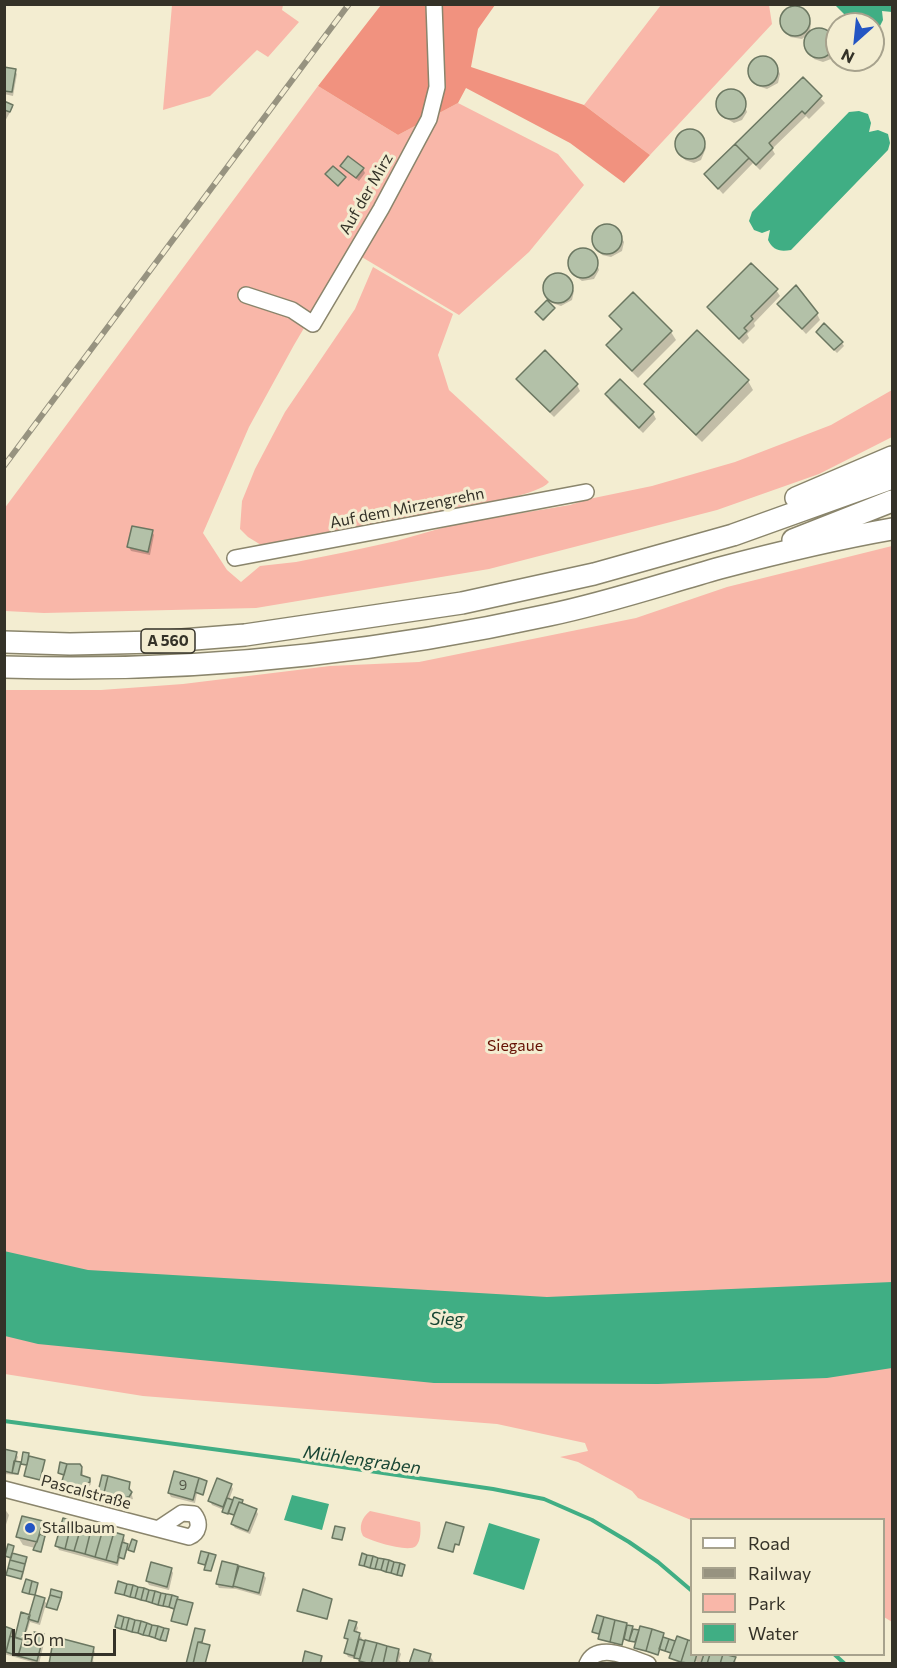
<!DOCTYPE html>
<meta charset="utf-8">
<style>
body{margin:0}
#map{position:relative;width:897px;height:1668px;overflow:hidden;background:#f3edd1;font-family:Commissioner,sans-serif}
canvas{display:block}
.frame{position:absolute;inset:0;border:6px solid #343228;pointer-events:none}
.legend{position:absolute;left:690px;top:1518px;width:195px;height:138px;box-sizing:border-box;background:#f3edd1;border:2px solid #a7a28d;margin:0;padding:8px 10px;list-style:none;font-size:18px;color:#343228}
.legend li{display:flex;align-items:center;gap:12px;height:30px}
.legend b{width:30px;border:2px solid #a7a28d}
.north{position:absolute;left:825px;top:12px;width:60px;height:60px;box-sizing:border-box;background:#f3edd1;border:2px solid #a7a28d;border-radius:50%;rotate:207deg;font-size:16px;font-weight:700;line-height:24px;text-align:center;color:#343228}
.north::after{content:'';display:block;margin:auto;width:21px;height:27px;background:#2355c3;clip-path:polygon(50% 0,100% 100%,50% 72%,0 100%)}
.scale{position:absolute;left:12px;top:1629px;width:104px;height:27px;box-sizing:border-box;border:3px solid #343228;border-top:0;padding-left:8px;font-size:18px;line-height:21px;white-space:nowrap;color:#343228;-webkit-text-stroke:4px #f3edd1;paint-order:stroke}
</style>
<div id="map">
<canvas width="897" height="1668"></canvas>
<div class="frame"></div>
<ul class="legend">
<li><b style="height:8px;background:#fff"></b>Road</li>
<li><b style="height:8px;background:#979380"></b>Railway</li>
<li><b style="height:16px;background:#f9b7a9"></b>Park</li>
<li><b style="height:16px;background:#40ae84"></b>Water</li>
</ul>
<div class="north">N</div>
<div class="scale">50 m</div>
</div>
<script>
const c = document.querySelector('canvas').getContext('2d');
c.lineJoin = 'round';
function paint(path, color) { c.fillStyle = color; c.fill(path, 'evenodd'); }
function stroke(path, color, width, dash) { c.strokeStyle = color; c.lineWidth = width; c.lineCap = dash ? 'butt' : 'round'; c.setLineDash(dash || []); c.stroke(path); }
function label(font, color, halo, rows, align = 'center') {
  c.font = font + ' Commissioner,sans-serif'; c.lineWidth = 6; c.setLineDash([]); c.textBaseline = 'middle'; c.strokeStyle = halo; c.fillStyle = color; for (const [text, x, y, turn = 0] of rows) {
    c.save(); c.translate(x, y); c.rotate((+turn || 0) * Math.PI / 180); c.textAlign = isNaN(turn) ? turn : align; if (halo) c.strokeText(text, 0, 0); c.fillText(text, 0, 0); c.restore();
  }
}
const green = new Path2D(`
 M172,5H283L282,10L299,22L268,57L257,50L210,96L163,110Z
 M661,5H769L772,24L650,155L584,105Z
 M318,86L398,135L458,103L558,154L584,185L529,252L459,315L350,250L294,345L249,427L203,533L227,570L241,582L260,566L296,562L346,552L396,541L456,524L570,505L589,499L652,486L735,462L831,425L892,390V437L819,474L717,510L489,569L256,608L44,613L5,611L4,509Z
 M373,267L453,314L438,355L449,390L549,482C538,495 484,503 466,507C399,522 333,535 266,548L248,537L240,529L242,501L255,469L285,412L355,309Z
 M892,546V1622L884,1617V1520H691L638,1498L632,1491L578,1462L560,1457L588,1451L585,1443L497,1424L143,1396L5,1374V690H101L183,684L330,666L419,662L636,618L727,587Z
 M370,1511L420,1522C421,1529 421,1541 416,1546C409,1553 370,1541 363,1536C358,1527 362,1517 370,1511Z`);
const forest = new Path2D(`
 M381,5H495L478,29L471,67L584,105L650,155L624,183L570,143L466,88L458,103L398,135L318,86Z`);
const water = new Path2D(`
 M835,5H892V12L882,11L883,20L879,28L873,31V24H854Z
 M859,111L868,114L871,123L869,132L878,130L888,134L890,143L888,150L791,250C779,252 773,250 768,240L770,230L762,233L754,230L749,221L752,212L849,112Z
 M4,1251L88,1270L547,1297L892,1282V1368L827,1378L658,1384L434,1383L38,1344L5,1336Z
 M292,1495L329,1504L322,1530L284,1520Z
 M489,1523L540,1539L524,1590L473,1574Z`);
const shadow = new Path2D(`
 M797,8L805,12L810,20L811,24L809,36L818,30L826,32L832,37L836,47L831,59L823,62L814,59L806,46L808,34L802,39L790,37L782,24L783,15L789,9Z
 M766,57L776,65L780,74L778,83L767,89L758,86L750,73L752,64L758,58Z
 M4,69L15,71L17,74L13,96L4,94Z
 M803,79L825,103L809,119L806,116L772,149L775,154L760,170L753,163L723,194L706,175Z
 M729,91L740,95L747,112L742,120L734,123L722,116L717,102L722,94Z
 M4,102L13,107L4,123Z
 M692,131L702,138L706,148L701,160L694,163L685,160L677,147L678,138L684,132Z
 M342,167L363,169L365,173L359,181Z
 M606,226L617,230L624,242L622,251L611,257L602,255L594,242L595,233L602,227Z
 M585,250L595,257L599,270L594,279L582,281L574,275L569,262L574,253Z
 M557,274L567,278L574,291L572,300L561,306L552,303L549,300L544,286L549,278Z
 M776,290L780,296L754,323L755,326L747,334L749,338L743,344L713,313L709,307Z
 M633,294L671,332L676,340L638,378L613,353L608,345L622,331L611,316Z
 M779,304L817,314L820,320L806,334Z
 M554,309L544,321L537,314Z
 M697,332L748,381L753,390L702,442L651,392L646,384Z
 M820,336L842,343L844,346L837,353Z
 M518,379L577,385L580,391L554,417L521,385Z
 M620,381L653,413L656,419L643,433L610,401L607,395Z
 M152,531L154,535L150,555L131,551L129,547Z
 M4,1450L16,1453L18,1457L16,1463L22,1464L28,1455L44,1461L41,1480L26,1477L28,1466L21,1465L18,1475L4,1474Z
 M81,1467L83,1471V1477L89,1480L91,1484L86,1490L99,1493L129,1484L133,1499L128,1501L127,1506L97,1496L96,1501L84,1498V1494L78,1493L75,1494L70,1491L64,1481L65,1476L59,1473Z
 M206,1482L204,1495L197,1493L195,1503L171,1497L169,1493Z
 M231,1485L233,1489L229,1500L242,1501V1505L256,1510L258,1514L250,1534L235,1528L232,1524L236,1516L224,1513V1510L212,1505L210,1501Z
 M4,1508L9,1515L4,1531Z
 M42,1522L47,1531L41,1553L36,1552L35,1548L23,1545L18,1537Z
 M463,1528L459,1546L456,1544L453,1553L441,1549L440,1548Z
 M123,1536L125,1540L124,1544L128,1546L125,1559L120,1558L118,1566L59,1550L57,1546Z
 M13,1547L12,1555L27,1560L22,1580L8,1575L12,1559L6,1556Z
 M223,1563L263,1574L266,1578L261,1596L236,1589L219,1588L217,1584Z
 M361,1564L404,1566L405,1567L402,1577Z
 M171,1569L173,1573L169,1590L149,1585L147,1581Z
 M116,1593L192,1604L187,1626L174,1622L176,1610Z
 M44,1600L48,1606L46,1604L40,1625L30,1622L26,1635L34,1637L43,1636L45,1639L39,1664L4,1654V1629L11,1630L14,1634L12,1638L16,1639L23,1614L31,1617Z
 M331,1600L327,1620L299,1611Z
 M598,1617L626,1624L627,1627L640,1633L663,1634V1639L676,1643L692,1654H710L735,1659L736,1664H702L695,1661V1664H683L672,1660L673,1654L660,1650L658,1655L636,1649L637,1643L624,1639L622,1646L600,1640V1635L594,1632Z
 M356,1624L358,1628L356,1633L362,1638L361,1642L398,1650L401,1654L399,1660L403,1664H363L361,1660L348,1657L346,1653L348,1642L346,1638Z
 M117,1627L168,1631L169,1632L166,1642Z
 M93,1648L95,1652L93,1660L94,1664H51Z
 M430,1656L435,1664H410Z`);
const stream = new Path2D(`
 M4,1421L294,1460L493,1489L544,1499L592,1520L629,1542L658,1562L692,1591
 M834,1654L845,1664`);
const building = new Path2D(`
 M780 21a15 15 0 1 1 30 0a15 15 0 1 1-30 0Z
 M804 43a15 15 0 1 1 30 0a15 15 0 1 1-30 0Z
 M748 71a15 15 0 1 1 30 0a15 15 0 1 1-30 0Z
 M4,67L16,69L12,92L4,91Z
 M803,77L822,96L805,114L802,111L769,143L773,148L756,165L735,144Z
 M716 104a15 15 0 1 1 30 0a15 15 0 1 1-30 0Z
 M4,101L13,105L10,112L4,110Z
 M675 144a15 15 0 1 1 30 0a15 15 0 1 1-30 0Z
 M735,144L749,158L718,189L704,174Z
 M348,156L364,168L356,178L340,166Z
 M333,166L346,177L338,186L325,174Z
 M592 239a15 15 0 1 1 30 0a15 15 0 1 1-30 0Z
 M568 263a15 15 0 1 1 30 0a15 15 0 1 1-30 0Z
 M751,263L778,289L751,316L753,319L744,328L747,331L739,339L707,307Z
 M543 288a15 15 0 1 1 30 0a15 15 0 1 1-30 0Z
 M796,285L818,313L802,329L777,304Z
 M633,292L672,331L632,371L606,345L622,329L609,316Z
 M547,300L555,308L543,320L535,312Z
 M824,323L843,342L834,350L816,332Z
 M697,330L749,380L696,435L644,384Z
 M545,350L578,384L550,412L516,379Z
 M620,379L654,412L639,428L605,394Z
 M132,526L153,530L148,552L127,547Z
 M4,1449L17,1452L12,1473L4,1471Z
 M23,1452L29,1453L27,1465L21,1464Z
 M29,1456L45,1460L40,1480L24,1476Z
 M14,1461L21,1462L18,1474L12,1473Z
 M60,1462L67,1464L64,1475L58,1473Z
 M67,1464H80L82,1467L81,1475L90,1478V1482L85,1484L84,1492L75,1489L72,1492L69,1488L66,1487L62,1481Z
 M174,1471L199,1478L193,1500L168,1493Z
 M102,1475L108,1476L103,1497L97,1496Z
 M108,1476L130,1482L129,1489L132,1492L129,1497H127L125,1503L103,1497Z
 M199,1478L207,1481L203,1495L195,1492Z
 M217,1478L232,1484L223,1507L208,1501Z
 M84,1488L98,1492L95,1501L82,1497Z
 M234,1497L243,1500L242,1503L239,1502L234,1515L228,1513Z
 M227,1498L233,1500L228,1514L222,1512Z
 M239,1502L257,1509L248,1531L231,1524Z
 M22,1516L43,1521L37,1542L16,1537Z
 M63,1518L72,1521L65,1549L55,1546Z
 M72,1521L82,1524L74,1551L65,1549Z
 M446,1522L464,1527L459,1545L455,1544L453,1552L438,1548Z
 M82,1524L92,1526L85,1554L74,1551Z
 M92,1526L103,1529L95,1557L85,1554Z
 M335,1526L345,1528L342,1540L332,1538Z
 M103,1529L114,1532L106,1560L95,1557Z
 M114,1532L124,1535L117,1563L106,1560Z
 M40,1534L45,1536L41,1552L33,1550Z
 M132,1539L137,1541L134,1552L128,1550Z
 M122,1542L128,1544L124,1559L118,1557Z
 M8,1544L14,1546L11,1558L5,1556Z
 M201,1551L209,1553L205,1565L198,1563Z
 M12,1553L27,1557L25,1564L10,1560Z
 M209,1553L216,1555L211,1571L204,1570Z
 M362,1553L367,1555L364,1566L359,1565Z
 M367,1555L373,1556L370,1568L364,1566Z
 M373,1556L378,1558L375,1569L370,1568Z
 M378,1558L384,1559L381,1570L375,1569Z
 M384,1559L389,1560L386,1572L381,1570Z
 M10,1560L25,1564L23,1572L8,1568Z
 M389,1560L394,1562L391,1573L386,1572Z
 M222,1561L238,1565L233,1587L216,1584Z
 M151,1562L172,1568L167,1587L146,1581Z
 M394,1562L400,1563L397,1575L391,1573Z
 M400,1563L405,1565L402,1576L397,1575Z
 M239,1566L264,1573L259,1593L233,1586Z
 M8,1568L23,1572L21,1579L6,1575Z
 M26,1579L32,1581L29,1594L22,1592Z
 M32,1581L38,1583L35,1595L29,1594Z
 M118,1581L127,1584L124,1595L115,1593Z
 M127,1584L133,1585L130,1597L124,1595Z
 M133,1585L138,1587L135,1598L130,1597Z
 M138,1587L144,1588L141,1600L135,1598Z
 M144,1588L149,1590L146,1601L141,1600Z
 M51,1589L62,1592L61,1598L50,1595Z
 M303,1589L332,1599L327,1619L297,1611Z
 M149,1590L155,1591L152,1603L146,1601Z
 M155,1591L161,1593L158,1605L152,1603Z
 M161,1593L166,1594L163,1606L158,1605Z
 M166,1594L172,1595L169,1607L163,1606Z
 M35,1595L45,1598L38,1622L28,1619Z
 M50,1595L61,1598L57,1610L46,1607Z
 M172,1595L178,1597L174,1609L169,1607Z
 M177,1599L193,1603L187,1625L171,1621Z
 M21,1612L30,1615L23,1640L15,1637Z
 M118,1615L124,1617L121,1629L115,1627Z
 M597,1615L604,1617L599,1634L592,1632Z
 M124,1617L129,1618L126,1630L121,1629Z
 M604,1617L615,1620L610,1642L598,1639Z
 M129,1618L135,1620L132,1632L126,1630Z
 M135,1620L141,1621L138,1633L132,1632Z
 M349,1620L357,1622L354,1631L360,1633L354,1656L344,1653L348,1639L344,1638Z
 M615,1620L627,1623L622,1645L610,1642Z
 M141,1621L147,1623L143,1635L138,1633Z
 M147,1623L152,1625L149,1636L143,1635Z
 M152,1625L158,1626L155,1638L149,1636Z
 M627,1625L633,1626L629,1641L624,1639Z
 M4,1626L12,1629L6,1652H4Z
 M158,1626L164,1628L160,1640L155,1638Z
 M640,1626L652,1629L646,1651L634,1648Z
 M164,1628L169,1629L166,1641L160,1640Z
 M195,1628L205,1630L202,1642H198L193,1664H186Z
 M633,1629L639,1630L635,1642L629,1641Z
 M652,1629L664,1633L658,1655L646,1651Z
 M34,1632L44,1634L37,1661L18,1656L25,1633L33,1636Z
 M10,1636L23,1640L18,1656L6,1652Z
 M677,1636L688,1640L681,1662L669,1658Z
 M56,1637L94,1647L91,1664H49L52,1647H54Z
 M663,1637L669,1639L665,1651L659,1649Z
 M359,1639L365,1641L360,1659L354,1658Z
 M669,1639L675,1641L671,1653L665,1651Z
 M365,1640L377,1643L371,1664L359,1661Z
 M688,1640L692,1641V1654H697L694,1664L681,1662Z
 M198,1642L210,1645L205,1664H193Z
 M377,1643L387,1646L383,1664H371Z
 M387,1646L399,1649L396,1664H383Z
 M414,1649L431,1654L428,1664H409Z
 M305,1651L322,1656L320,1664H302Z
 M704,1654H710L707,1664L701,1663Z
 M710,1654H723L720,1664H707Z
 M723,1654L736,1657L733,1664H720Z`);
const minor = new Path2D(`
 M246,295L292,310L313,324L381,209L429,119L437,87L434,4
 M235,558L586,492
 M4,1489L189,1537C199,1533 201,1523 194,1514L182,1513L158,1529
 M587,1664C597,1641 631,1658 648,1664`);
const highway = new Path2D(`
 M796,498L892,457
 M793,540L892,501
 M4,642L70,644L157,642L245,635L462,603L594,574L733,535L892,478
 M4,667C187,673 371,654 549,615C607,603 663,584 720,568C777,553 835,539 892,529`);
const rail = new Path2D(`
 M4,466L349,4`);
const markers = [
 [30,1528,6,"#2355c3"]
];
const numberNames = [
 ["9",183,1485]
];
const shields = [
 [168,641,54]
];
const shieldNames = [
 ["A 560",168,641]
];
const streetNames = [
 ["Auf der Mirz",366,194,-60],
 ["Auf dem Mirzengrehn",407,508,-11],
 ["Pascalstraße",86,1492,15]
];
const parkNames = [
 ["Siegaue",515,1046]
];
const poiNames = [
 ["Stallbaum",42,1528]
];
const waterNames = [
 ["Sieg",447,1319,1],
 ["Mühlengraben",362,1460,8]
];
paint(green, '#f9b7a9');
paint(forest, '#f1927f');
paint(water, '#40ae84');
paint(shadow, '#0003');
stroke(stream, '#40ae84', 4);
paint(building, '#b3c1a8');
stroke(building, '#6b7761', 1.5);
stroke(minor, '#8a856c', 18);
stroke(highway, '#8a856c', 24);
stroke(minor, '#fff', 15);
stroke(highway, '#fff', 21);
stroke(rail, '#979380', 6);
stroke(rail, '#f3edd1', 4, [11]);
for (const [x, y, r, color] of markers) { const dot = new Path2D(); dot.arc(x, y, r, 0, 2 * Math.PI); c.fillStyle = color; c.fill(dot); stroke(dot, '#f3edd1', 2); }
label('14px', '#545648', null, numberNames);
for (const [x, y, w] of shields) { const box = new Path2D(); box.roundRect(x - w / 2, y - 12, w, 24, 4.5); c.fillStyle = '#f3edd1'; c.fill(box); stroke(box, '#343228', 1.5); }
label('bold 15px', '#343228', null, shieldNames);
label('16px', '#343228', '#f3edd1', streetNames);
label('16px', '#651104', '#f3edd1', parkNames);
label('16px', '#343228', '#f3edd1', poiNames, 'left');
label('italic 18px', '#174533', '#f3edd1', waterNames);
</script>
